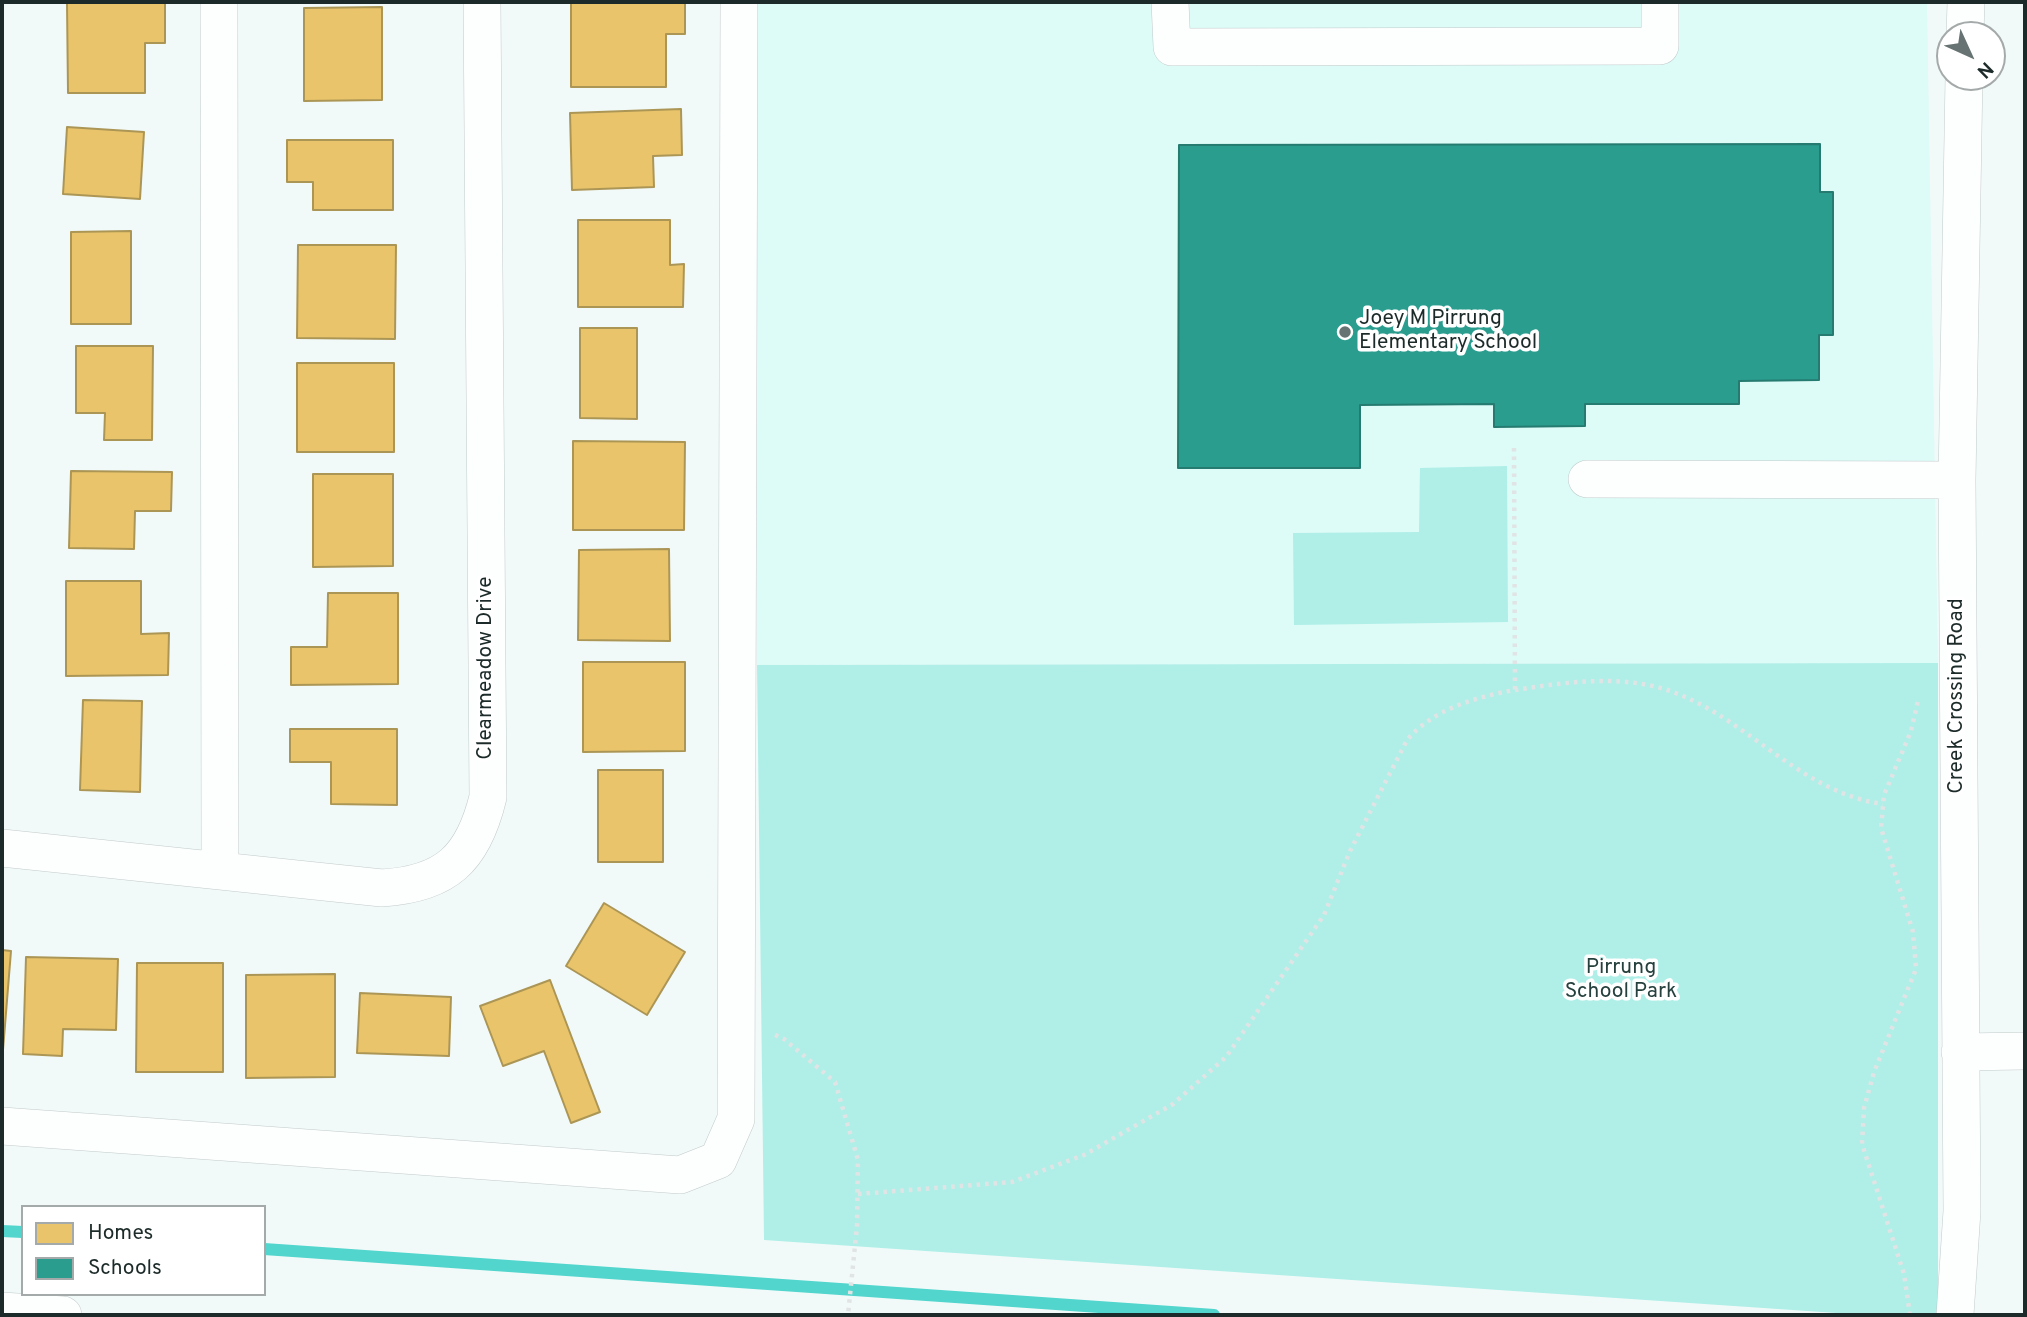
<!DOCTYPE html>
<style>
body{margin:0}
#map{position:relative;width:2027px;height:1317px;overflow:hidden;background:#f2faf9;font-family:Overpass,sans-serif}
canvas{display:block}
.frame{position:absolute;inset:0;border:4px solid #1c2b29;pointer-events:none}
.legend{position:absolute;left:21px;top:1205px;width:245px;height:91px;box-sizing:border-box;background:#fff;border:2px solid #a4aaa9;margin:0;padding:9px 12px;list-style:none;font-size:21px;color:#1c2b29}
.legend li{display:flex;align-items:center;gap:14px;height:35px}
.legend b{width:35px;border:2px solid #a4aaa9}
.north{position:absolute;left:1936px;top:21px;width:70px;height:70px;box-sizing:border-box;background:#fff;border:2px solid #a4aaa9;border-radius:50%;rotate:135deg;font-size:19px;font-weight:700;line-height:28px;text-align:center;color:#1c2b29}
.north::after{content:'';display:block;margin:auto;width:24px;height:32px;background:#677372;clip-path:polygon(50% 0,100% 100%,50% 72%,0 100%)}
</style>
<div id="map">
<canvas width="2027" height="1317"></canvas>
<div class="frame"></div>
<ul class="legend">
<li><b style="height:19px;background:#e9c46a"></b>Homes</li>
<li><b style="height:19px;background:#2a9d8f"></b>Schools</li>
</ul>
<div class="north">N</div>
</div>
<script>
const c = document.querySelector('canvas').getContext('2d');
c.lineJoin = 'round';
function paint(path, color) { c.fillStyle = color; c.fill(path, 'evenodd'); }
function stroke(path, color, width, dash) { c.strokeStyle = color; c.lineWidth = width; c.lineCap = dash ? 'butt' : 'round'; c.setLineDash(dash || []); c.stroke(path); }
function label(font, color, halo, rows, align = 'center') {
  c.font = font + ' Overpass,sans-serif'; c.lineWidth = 7; c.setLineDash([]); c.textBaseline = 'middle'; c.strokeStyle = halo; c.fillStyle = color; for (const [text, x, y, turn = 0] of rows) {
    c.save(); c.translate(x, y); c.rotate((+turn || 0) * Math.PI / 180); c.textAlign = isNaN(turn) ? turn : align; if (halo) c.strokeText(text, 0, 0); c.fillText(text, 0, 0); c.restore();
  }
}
const built = new Path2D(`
 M756,2H1927L1938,663L757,665Z`);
const green = new Path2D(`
 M1507,466L1508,622L1294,625L1293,533L1419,532L1420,468Z
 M1938,663V1315H1866L764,1240L757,665Z`);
const homes = new Path2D(`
 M571,2H685V34H666V87H571Z
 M67,3H165V43H145V93H68Z
 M382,7V100L304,101V8Z
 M681,109L682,155L653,156L654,187L572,190L570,113Z
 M67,127L144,132L140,199L63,194Z
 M287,140H393V210H313V182H287Z
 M578,220H670V265L684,264L683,307H578Z
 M131,231V324H71V232Z
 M298,245H396L395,339L297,338Z
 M580,328H637V419L580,418Z
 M76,346H153L152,440H104L105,413H76Z
 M297,363H394V452H297Z
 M573,441L685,442L684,530H573Z
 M71,471L172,472L171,511H135L134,549L69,548Z
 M313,474H393V566L313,567Z
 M669,549L670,641L578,640L579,550Z
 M66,581H141V634L169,633L168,675L66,676Z
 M328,593H398V684L291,685V647H327Z
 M583,662H685V751L583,752Z
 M83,700L142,701L140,792L80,790Z
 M290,729H397V805L331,804V762H290Z
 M598,770H663V862H598Z
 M604,903L685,952L647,1015L566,966Z
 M2,950L11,951L3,1050H2Z
 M26,957L118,959L116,1030L63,1029L62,1056L23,1054Z
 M137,963H223V1072H136Z
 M335,974V1077L246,1078V975Z
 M550,980L600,1112L571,1123L544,1051L503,1066L480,1006Z
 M360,993L451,997L449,1056L357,1053Z`);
const schools = new Path2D(`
 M1820,144V192H1833V335H1819V380L1739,381V404H1585V426L1494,427V404L1360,405V468H1178L1179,145Z`);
const stream = new Path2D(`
 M2,1231L23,1232
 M264,1249L1214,1315`);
const path = new Path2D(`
 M1514,448L1515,691
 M775,1035L784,1039L835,1082L858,1160L857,1226L848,1315
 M858,1194L1012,1182L1084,1155L1173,1104L1226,1057L1324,915L1350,851L1407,740C1433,709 1476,697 1515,690C1560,683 1608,676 1653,686C1739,706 1794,792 1883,804
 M1910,1315L1904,1274L1862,1144L1864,1108L1874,1072L1916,969L1913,932L1881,828L1884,795L1911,731L1918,701`);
const minor = new Path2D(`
 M219,2L220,871
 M1170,2L1172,47L1660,46V2
 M1965,35L1966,2
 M1587,479L1957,480
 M2,848L382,888C446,884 473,859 488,797L482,2
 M1960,1052L2025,1051
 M2,1126L680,1175L718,1160L736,1119L739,2
 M2,1311L63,1315
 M1955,1315L1962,1211L1957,480L1964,77`);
const markers = [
 [1345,332,7,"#677372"]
];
const poiNames = [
 ["Joey M Pirrung",1359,320],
 ["Elementary School",1359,344]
];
const streetNames = [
 ["Clearmeadow Drive",487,668,-90],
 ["Creek Crossing Road",1958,696,-90]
];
const parkNames = [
 ["Pirrung",1621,969],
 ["School Park",1621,993]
];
paint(built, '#ddfbf7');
paint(green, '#afefe8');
paint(homes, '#e9c46a');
stroke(homes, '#ac9656', 2);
paint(schools, '#2a9d8f');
stroke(schools, '#267b70', 2);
stroke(stream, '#51d5cc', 12);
stroke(minor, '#c1cbca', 38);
stroke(path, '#e1e4e4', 4.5, [3.5, 5]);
stroke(minor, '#fdfefe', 37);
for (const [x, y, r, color] of markers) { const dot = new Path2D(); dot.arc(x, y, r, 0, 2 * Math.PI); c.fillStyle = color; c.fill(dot); stroke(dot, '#fff', 2.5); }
label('21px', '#1c2b29', '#fff', poiNames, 'left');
label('21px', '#1c2b29', '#fff', streetNames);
label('21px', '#26403d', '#fff', parkNames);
</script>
